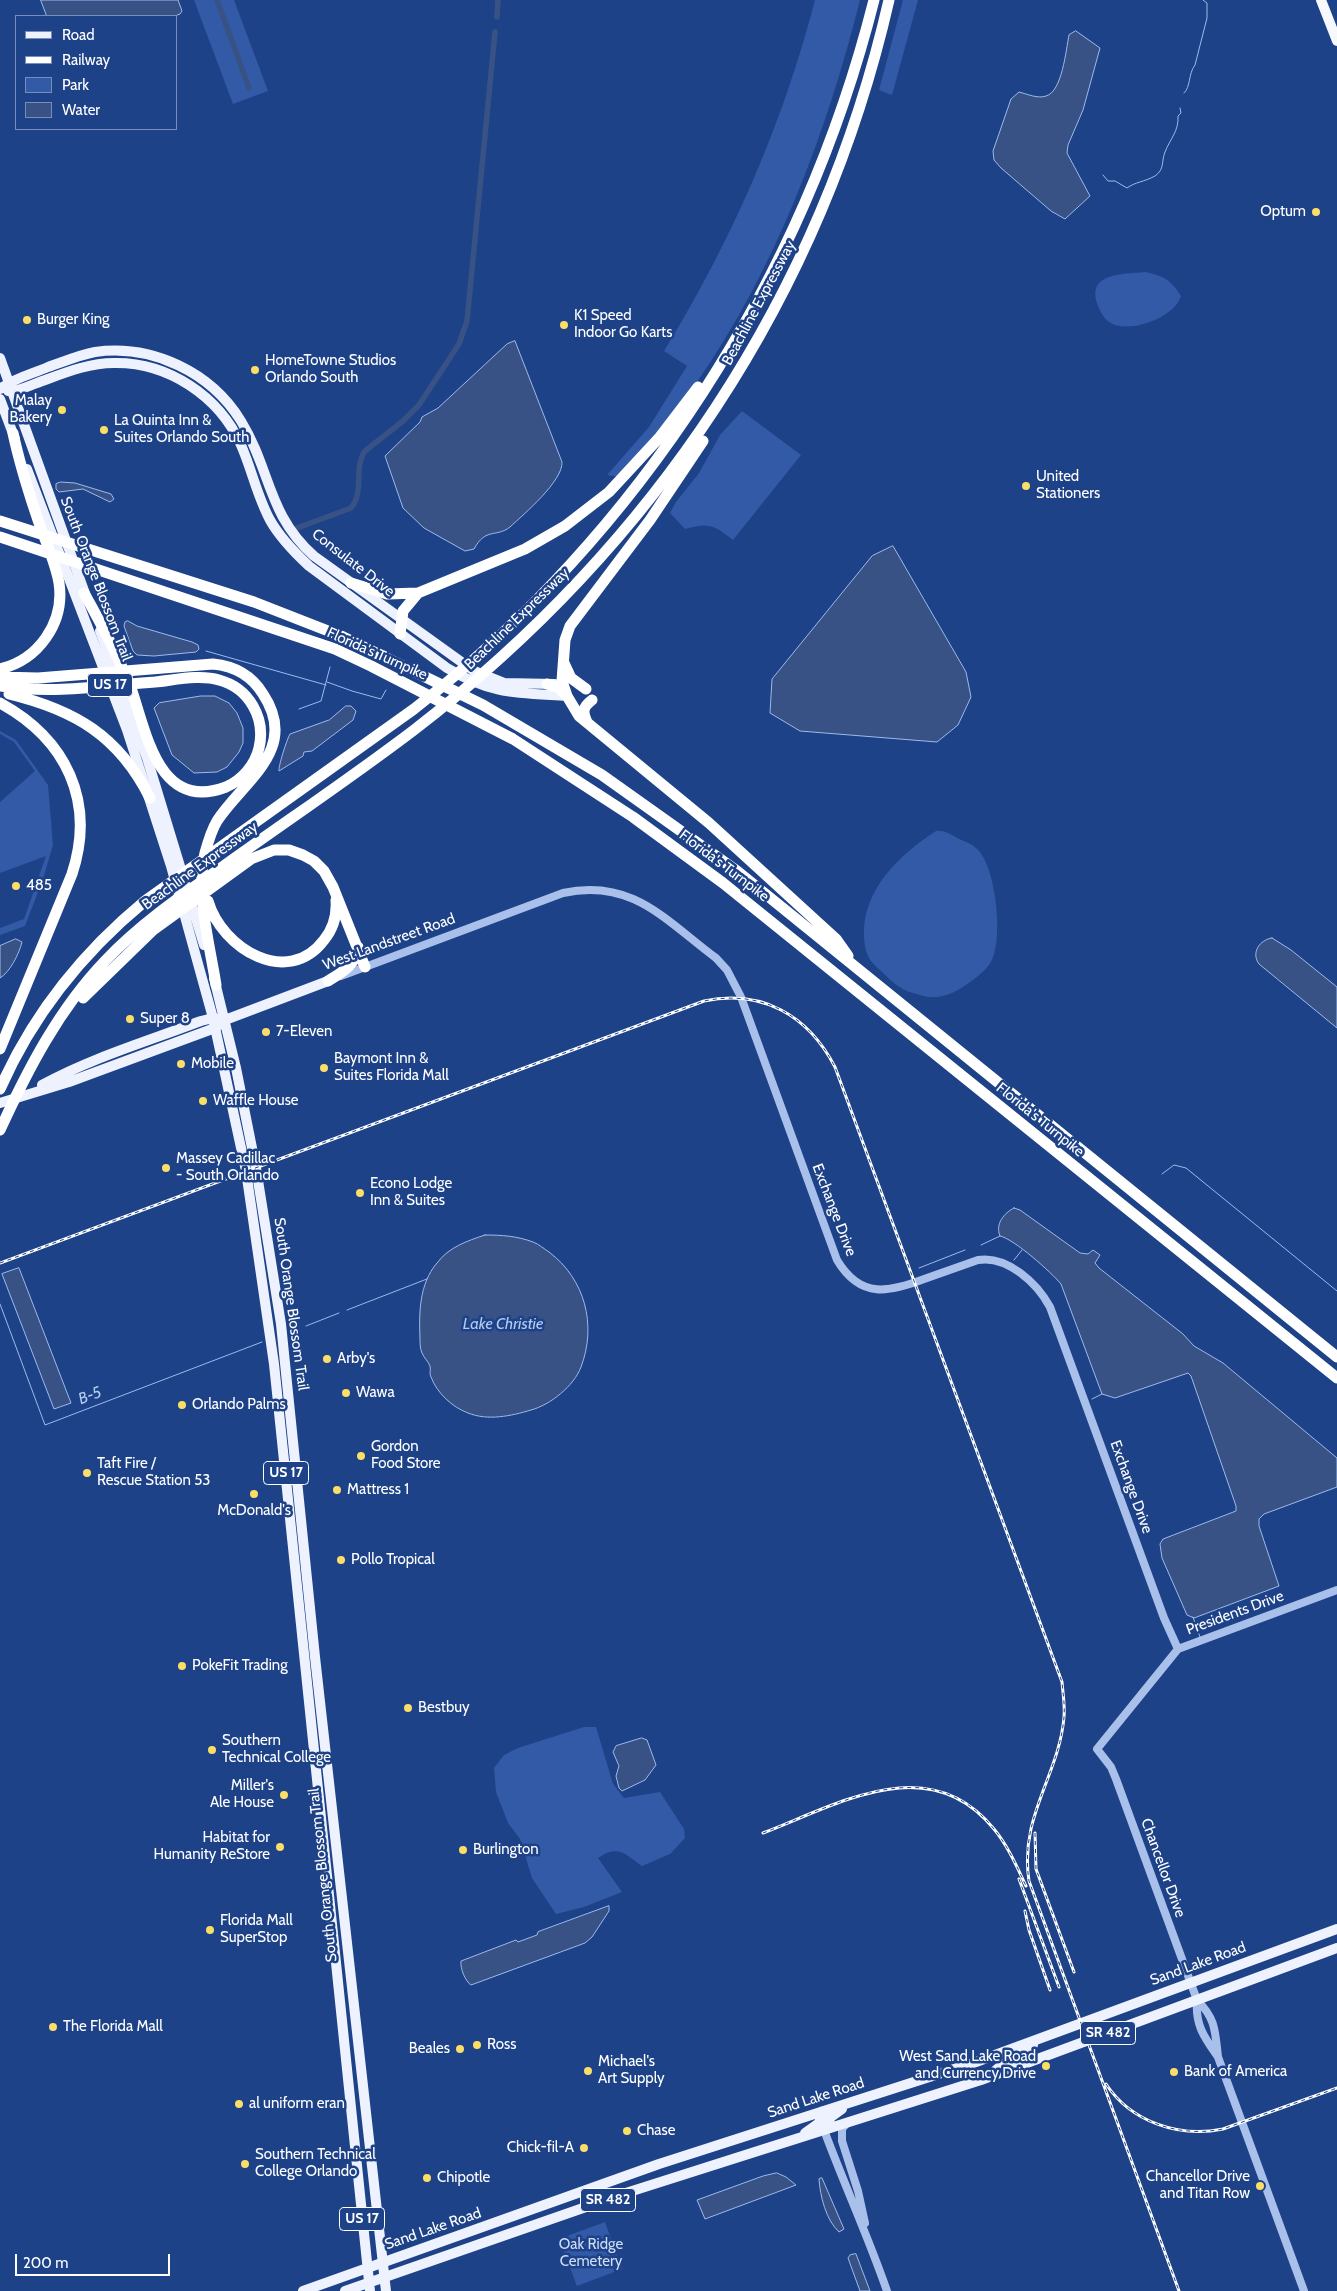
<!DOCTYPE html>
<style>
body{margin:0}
#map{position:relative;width:1337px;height:2291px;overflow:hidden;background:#1e4288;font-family:Cabin,sans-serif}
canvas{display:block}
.legend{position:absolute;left:15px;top:15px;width:162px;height:115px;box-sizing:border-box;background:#1e4288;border:1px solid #788eb8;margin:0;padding:6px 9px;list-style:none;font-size:15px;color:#fff}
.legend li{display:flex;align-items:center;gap:10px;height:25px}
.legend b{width:25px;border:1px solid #788eb8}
.scale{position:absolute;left:15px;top:2254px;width:155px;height:22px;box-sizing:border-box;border:2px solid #fff;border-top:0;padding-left:6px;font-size:15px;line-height:18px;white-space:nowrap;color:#fff;-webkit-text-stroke:4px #1e4288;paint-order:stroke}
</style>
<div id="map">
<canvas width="1337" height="2291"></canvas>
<ul class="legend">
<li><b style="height:6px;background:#edf2fe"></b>Road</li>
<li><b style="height:6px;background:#fff"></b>Railway</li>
<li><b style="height:14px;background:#325aa6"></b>Park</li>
<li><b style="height:14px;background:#385286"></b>Water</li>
</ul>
<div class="scale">200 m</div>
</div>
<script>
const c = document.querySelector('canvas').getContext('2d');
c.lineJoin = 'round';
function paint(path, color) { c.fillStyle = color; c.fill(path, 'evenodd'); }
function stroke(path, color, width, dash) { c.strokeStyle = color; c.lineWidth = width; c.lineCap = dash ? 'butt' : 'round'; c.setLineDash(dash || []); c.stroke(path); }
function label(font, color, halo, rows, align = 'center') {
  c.font = font + ' Cabin,sans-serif'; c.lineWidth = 5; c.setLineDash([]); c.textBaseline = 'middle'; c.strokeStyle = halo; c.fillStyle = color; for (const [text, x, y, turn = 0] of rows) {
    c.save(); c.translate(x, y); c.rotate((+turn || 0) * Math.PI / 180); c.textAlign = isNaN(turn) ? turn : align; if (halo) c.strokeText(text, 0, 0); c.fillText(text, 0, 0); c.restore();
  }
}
const green = new Path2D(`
 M194,0H234L268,91L233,104Z
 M815,0H860C827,132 775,270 697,382C674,415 646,446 621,477L607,475L649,427L687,366L664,351C732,240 782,126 815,0Z
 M903,0H918L892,95L879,90Z
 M1146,272C1165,277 1170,279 1181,296C1175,318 1127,335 1109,322C1103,318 1099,309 1097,303C1087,272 1126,274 1146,272Z
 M742,411L801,455L733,540C714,525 709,522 685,529L670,513L676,502L699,473L720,435Z
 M0,731L16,740L48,785L53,845L43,879L25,926L0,935V928L24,919L46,856L0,873V802L35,771L14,742L0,734Z
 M936,831C944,830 950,834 957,838C964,841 972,844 977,849C996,866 1004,940 991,962C985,972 972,981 963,987C949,996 935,1000 920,995C902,991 894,984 882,972C878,968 874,965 871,961C866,954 864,944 864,936C862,890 900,854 936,831Z
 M584,1727H596L613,1784L624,1798L660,1792L684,1829L685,1838L670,1854L642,1866C625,1854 618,1844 598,1858L622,1892L584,1907L556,1914L532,1878L520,1839L508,1823L496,1792L494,1768L504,1755L518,1748Z
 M605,2222L622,2269L577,2286L559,2239Z`);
const water = new Path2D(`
 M41,0H178L182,11L180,14L175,16H47Z
 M1076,31L1100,48L1083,110L1068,145L1067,153L1090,196L1065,219L1051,211L1001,168L994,160L993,151L1011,99L1019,92C1027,94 1038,99 1046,96C1062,92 1066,50 1069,35Z
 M515,341L562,462C563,481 524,514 510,527C496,538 486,527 474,549L465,551L424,528L403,508L385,456L420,422L422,417L438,408L507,344Z
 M61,482L75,483L111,494L114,499L110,502L83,489L59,492L56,489V484Z
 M893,546L966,672L971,697L958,725L937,742L800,731L770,713L772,679L872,556Z
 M128,621L137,626L192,642L198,645L199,649L196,652L154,656L137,655L133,651L124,626L125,622Z
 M201,696H215L229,703L237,713L243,728V743L239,752L227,767L217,772L194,773L172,755L154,708L159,703Z
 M346,706H351L356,711L353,720L312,751L304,752L303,756L279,771C278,767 287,739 290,734L329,720Z
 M1272,938L1291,950L1337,987V1028L1259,964C1251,953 1259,940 1272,938Z
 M16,939L22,942C19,954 10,972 0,978V946Z
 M1014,1208L1020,1210L1080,1253L1088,1254L1093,1250L1100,1255L1095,1263L1099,1268L1183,1334L1194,1346L1223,1363L1337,1458V1487L1264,1514L1259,1519V1526L1279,1586L1194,1618L1187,1615L1162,1558L1160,1544L1163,1539L1236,1511V1506L1191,1376L1188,1373L1115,1398L1102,1394L1061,1284C1051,1272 1014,1239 1000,1236C995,1224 1004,1213 1014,1208Z
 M485,1235C502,1235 517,1236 533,1242C539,1244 544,1249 549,1252C585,1279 597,1325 581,1367C574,1386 550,1405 531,1410C511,1416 488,1421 468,1413C452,1407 437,1393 431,1377C429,1374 431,1370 430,1366C428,1361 424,1358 422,1353C420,1349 420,1343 420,1339C419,1313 419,1284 437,1263C449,1247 467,1241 485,1235Z
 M19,1268L71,1403L54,1409L2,1274Z
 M642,1738L647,1740L656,1765L645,1780L622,1791L619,1788L616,1776L619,1766L613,1752L616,1746Z
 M609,1906V1911L592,1937L585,1943L471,1985C465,1981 460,1968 461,1961L516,1940L518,1942L537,1935L538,1932Z
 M777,2173L786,2177L796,2185L705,2219L697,2200L763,2176Z
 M822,2178L844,2229L839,2232C826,2220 820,2196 819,2179Z
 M856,2254L870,2291H860L848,2258L850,2255Z`);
const stream = new Path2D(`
 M1184,93C1191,87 1188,74 1195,65L1207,18V3L1203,0
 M1103,175L1108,181H1115L1127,188C1135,182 1144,182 1155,176C1165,169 1161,162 1165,152C1170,139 1179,131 1178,116L1181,113L1180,108
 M206,651L326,685
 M327,682L352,691L381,699L386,690
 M299,709L321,701L330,667
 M1162,1174L1174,1165L1186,1168L1337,1291
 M981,1245L1000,1236
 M1014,1260L1022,1250
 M919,1268L965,1250
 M0,1304L45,1425L262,1342
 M347,1310L427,1279
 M306,1326L339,1313
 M289,1332L298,1329
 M1092,1399L1102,1394
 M1193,1617L1200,1637`);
const canal = new Path2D(`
 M217,0L249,88
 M497,17L498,0
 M297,528L351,508C365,491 353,468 365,451L403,421L419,405L459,344L467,321L495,32`);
const tertiary = new Path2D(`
 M341,976L563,893C632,878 665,920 716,958L727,970L741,997L837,1260C861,1300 889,1292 927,1278C944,1272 961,1266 978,1260C1007,1255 1037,1283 1050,1307L1164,1618L1178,1649
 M1197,2000C1195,2025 1204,2037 1218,2057
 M847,2123L842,2129V2141L858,2191L865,2223
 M824,2130C844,2184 868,2236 887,2291
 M1304,2291L1218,2057C1215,2031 1216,2019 1197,2000L1116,1779L1111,1767L1097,1749L1178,1649L1337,1590`);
const primary = new Path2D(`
 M0,358L87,599
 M0,389C14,378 32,374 48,367C63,362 79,355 95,352C152,344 211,372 241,421C271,470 267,514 314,556L474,671L504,683L555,684
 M8,391C17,392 28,386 37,383C62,374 87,363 114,363C168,362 219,396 241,445C252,470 257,496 270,520C280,538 294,552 309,566L447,668C492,695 517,693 567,696
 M0,399L15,439
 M27,469L127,730L171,866L213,1018L246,1171L274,1364L370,2291
 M100,631L147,758L204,945
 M214,978L236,1068L256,1168L281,1324L315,1657L386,2291
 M42,1085C91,1058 148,1041 201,1021L213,1018L219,1019
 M0,1103L69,1082L215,1028L225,1020L328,981
 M1019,2065L1022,2054L1033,2045
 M996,2070L1010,2059L1012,2049
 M824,2130L831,2117L842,2109
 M805,2133L819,2123L823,2111
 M303,2291L659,2164L976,2062L1337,1929
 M345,2291L629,2192L981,2080L1337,1948`);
const trunk = new Path2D(`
 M1321,0L1337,41`);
const motorway = new Path2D(`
 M703,441L650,520L570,626L565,640L562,681L567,696L579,716L709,823L836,939L848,956
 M0,521L254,602L341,636L483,705L602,775L737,871L1337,1357
 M0,537L335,649L371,666L513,739L633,817L723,883L1337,1378
 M351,583L387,594L418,593L525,549L565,526L609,492L659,438L698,387
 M400,634L403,611L418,593
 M564,663L571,678L586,689
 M0,669C38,660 65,623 59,583C55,559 43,537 36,514C27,487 19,461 13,433
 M0,677L38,678L213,664C234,666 252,676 263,694C300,750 243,781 217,821C211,831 208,842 205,853C195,893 210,945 216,985
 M547,684L559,688L567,696
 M0,686C52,694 103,686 155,682C175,680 200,674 219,680C249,688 266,718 259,748C255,765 242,780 226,787C160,812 147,736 132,691C119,657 102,625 84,593
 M9,694C75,710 119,736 150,798
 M0,703C66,739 96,801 72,874L0,1049
 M587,722C582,711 583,707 592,700
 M208,901C222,949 288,988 324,940C333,929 337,914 336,900
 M328,981C343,972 356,965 358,947
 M83,998L153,930L251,859L274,850H289L303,855L314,861L324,871L333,887L365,967
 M0,1089C33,1014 82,953 145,901L414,709C641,532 804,278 874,0
 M0,1130C28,1069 59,1009 105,961C139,925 181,896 221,868C285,822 351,778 414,730C654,545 821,297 889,0`);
const rail = new Path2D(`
 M0,1263L704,1001C762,989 808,1015 835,1067L1062,1682C1063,1694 1065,1705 1064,1717C1059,1776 1019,1816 1029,1881L1179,2291
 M763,1833C839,1804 929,1749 994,1829C1008,1846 1017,1867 1026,1886
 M1035,1833L1036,1869L1074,1972
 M1019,1879L1059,1987
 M1025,1911L1029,1930L1050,1990
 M1106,2084C1131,2122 1179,2138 1223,2129L1337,2088`);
const markers = [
 [1316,212,5,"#fade68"],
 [27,320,5,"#fade68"],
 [564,325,5,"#fade68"],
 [255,370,5,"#fade68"],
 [62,410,5,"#fade68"],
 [104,430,5,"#fade68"],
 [1026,486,5,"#fade68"],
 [16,886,5,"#fade68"],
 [130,1019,5,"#fade68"],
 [266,1032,5,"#fade68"],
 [181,1064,5,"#fade68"],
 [324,1068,5,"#fade68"],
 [203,1101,5,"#fade68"],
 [166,1168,5,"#fade68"],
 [360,1193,5,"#fade68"],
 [327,1359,5,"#fade68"],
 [346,1393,5,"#fade68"],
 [182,1405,5,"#fade68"],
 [361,1456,5,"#fade68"],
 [87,1473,5,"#fade68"],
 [337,1490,5,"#fade68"],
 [254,1494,5,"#fade68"],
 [341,1560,5,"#fade68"],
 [182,1666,5,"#fade68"],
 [408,1708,5,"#fade68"],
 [212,1750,5,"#fade68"],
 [284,1795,5,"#fade68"],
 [280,1847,5,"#fade68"],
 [463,1850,5,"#fade68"],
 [210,1930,5,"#fade68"],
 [53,2027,5,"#fade68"],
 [477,2045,5,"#fade68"],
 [460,2049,5,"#fade68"],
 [1046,2066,5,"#fade68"],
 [588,2071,5,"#fade68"],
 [1174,2072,5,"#fade68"],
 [239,2104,5,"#fade68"],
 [627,2131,5,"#fade68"],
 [584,2148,5,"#fade68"],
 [245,2164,5,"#fade68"],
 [427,2178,5,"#fade68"],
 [1260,2186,5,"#fade68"]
];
const shields = [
 [110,685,45],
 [286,1473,45],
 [1108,2033,55],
 [608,2200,55],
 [362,2219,45]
];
const shieldNames = [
 ["US 17",110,685],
 ["US 17",286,1473],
 ["SR 482",1108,2033],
 ["SR 482",608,2200],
 ["US 17",362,2219]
];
const poiNames = [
 ["Optum",1306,212,"right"],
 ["K1 Speed",574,316],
 ["Indoor Go Karts",574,333],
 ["Burger King",37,320],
 ["HomeTowne Studios",265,361],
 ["Orlando South",265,378],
 ["Malay",52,401,"right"],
 ["Bakery",52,418,"right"],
 ["La Quinta Inn &",114,421],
 ["Suites Orlando South",114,438],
 ["United",1036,477],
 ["Stationers",1036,494],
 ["485",26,886],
 ["Super 8",140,1019],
 ["7-Eleven",276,1032],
 ["Baymont Inn &",334,1059],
 ["Suites Florida Mall",334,1076],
 ["Mobile",191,1064],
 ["Waffle House",213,1101],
 ["Massey Cadillac",176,1159],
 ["- South Orlando",176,1176],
 ["Econo Lodge",370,1184],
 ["Inn & Suites",370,1201],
 ["Arby's",337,1359],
 ["Wawa",356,1393],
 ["Orlando Palms",192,1405],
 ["Gordon",371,1447],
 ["Food Store",371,1464],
 ["Taft Fire /",97,1464],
 ["Rescue Station 53",97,1481],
 ["Mattress 1",347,1490],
 ["McDonald's",254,1511,"center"],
 ["Pollo Tropical",351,1560],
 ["PokeFit Trading",192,1666],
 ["Bestbuy",418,1708],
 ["Southern",222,1741],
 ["Technical College",222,1758],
 ["Miller's",274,1786,"right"],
 ["Ale House",274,1803,"right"],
 ["Habitat for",270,1838,"right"],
 ["Humanity ReStore",270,1855,"right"],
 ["Burlington",473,1850],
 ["Florida Mall",220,1921],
 ["SuperStop",220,1938],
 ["The Florida Mall",63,2027],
 ["Ross",487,2045],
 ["Beales",450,2049,"right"],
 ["West Sand Lake Road",1036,2057,"right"],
 ["and Currency Drive",1036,2074,"right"],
 ["Michael's",598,2062],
 ["Art Supply",598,2079],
 ["Bank of America",1184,2072],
 ["al uniform eran",249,2104],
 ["Chase",637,2131],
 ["Chick-fil-A",574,2148,"right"],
 ["Southern Technical",255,2155],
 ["College Orlando",255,2172],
 ["Chancellor Drive",1250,2177,"right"],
 ["and Titan Row",1250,2194,"right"],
 ["Chipotle",437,2178]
];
const streetNames = [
 ["Beachline Expressway",759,303,-62],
 ["Consulate Drive",353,563,38],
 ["South Orange Blossom Trail",96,579,69],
 ["Beachline Expressway",517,619,-44],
 ["Florida's Turnpike",377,654,24],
 ["Beachline Expressway",200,866,-36],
 ["Florida's Turnpike",724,866,37],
 ["West Landstreet Road",389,942,-20],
 ["Florida's Turnpike",1040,1120,39],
 ["Exchange Drive",834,1210,69],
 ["South Orange Blossom Trail",291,1304,82],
 ["Exchange Drive",1131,1487,70],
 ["Presidents Drive",1235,1613,-20],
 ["Chancellor Drive",1163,1868,70],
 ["South Orange Blossom Trail",323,1875,-96],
 ["Sand Lake Road",1198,1964,-20],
 ["Sand Lake Road",816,2098,-18],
 ["Sand Lake Road",433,2229,-19]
];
const parkNames = [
 ["Oak Ridge",591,2245],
 ["Cemetery",591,2262]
];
const waterNames = [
 ["Lake Christie",503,1324],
 ["B-5",90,1396,-21]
];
paint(green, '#325aa6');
paint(water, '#385286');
stroke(water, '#9cbaed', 1);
stroke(stream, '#9cbaed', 1);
stroke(canal, '#385286', 5.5);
stroke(tertiary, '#a9c0eb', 8);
stroke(primary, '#edf2fe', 10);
stroke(trunk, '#f6f8fe', 10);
stroke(motorway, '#fff', 11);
stroke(rail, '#fff', 3);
stroke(rail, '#1e4288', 1, [4]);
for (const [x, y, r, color] of markers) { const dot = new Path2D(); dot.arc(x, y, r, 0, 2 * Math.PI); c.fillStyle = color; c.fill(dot); stroke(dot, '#1e4288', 2); }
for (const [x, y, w] of shields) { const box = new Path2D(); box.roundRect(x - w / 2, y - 11.5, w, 23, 4); c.fillStyle = '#1e4288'; c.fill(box); stroke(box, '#fff', 1); }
label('bold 14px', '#fff', null, shieldNames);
label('15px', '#fff', '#1e4288', poiNames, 'left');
label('15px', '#fff', '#1e4288', streetNames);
label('15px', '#ceddf8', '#1e4288', parkNames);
label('italic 16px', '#b4cbf2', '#1e4288', waterNames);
</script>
